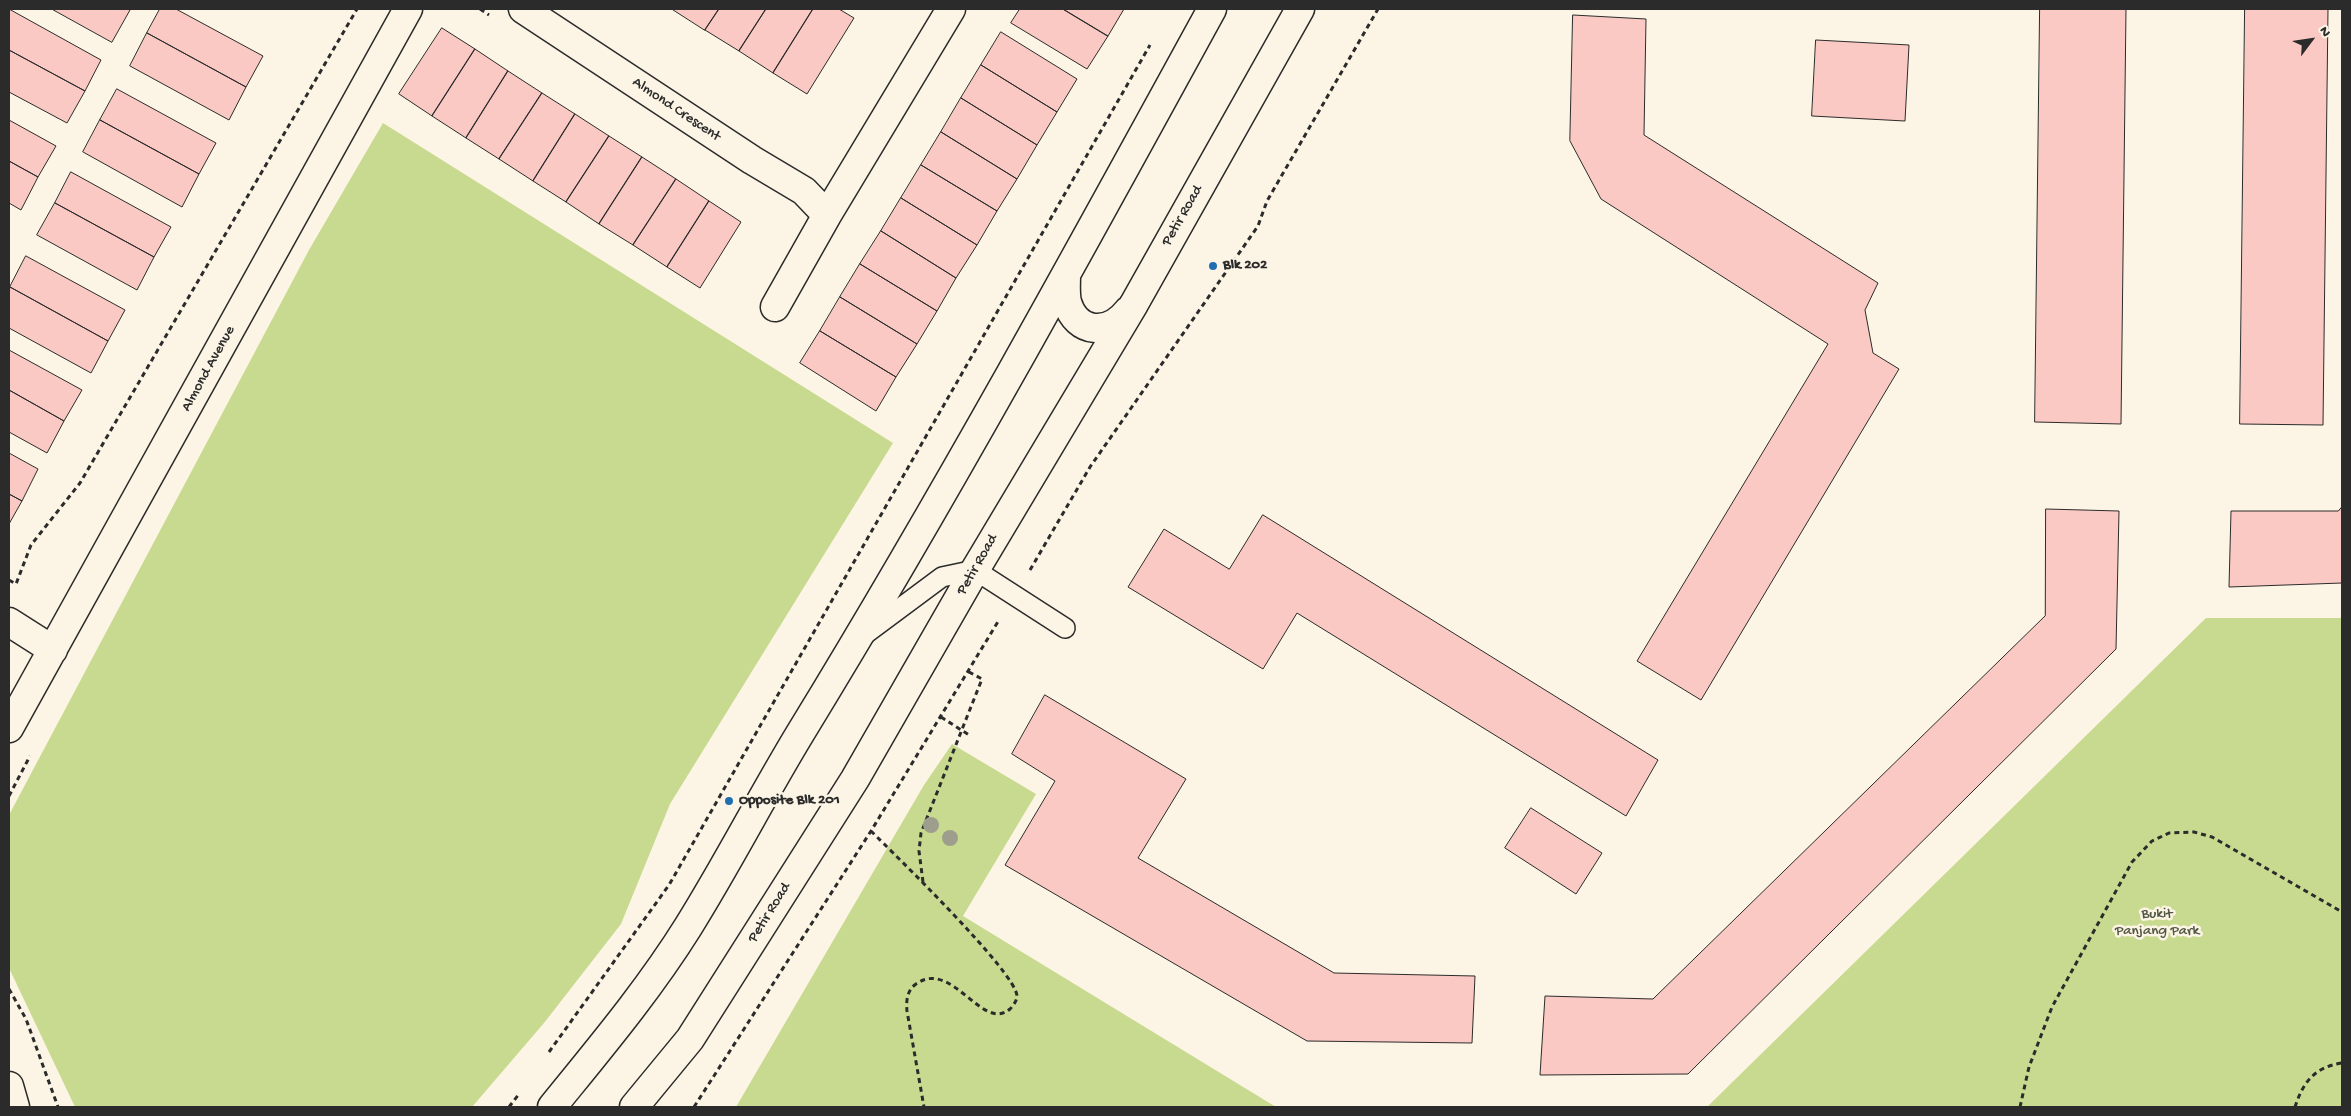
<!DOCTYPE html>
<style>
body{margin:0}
#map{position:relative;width:2351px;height:1116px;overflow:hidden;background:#fcf5e5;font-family:"Gochi Hand",sans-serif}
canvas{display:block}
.frame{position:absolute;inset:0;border:10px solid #2b2b2b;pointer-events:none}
.north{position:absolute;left:2286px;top:15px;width:50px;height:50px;-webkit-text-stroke:4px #fcf5e5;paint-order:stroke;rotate:59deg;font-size:14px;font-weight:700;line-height:20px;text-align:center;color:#2b2b2b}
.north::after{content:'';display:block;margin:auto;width:18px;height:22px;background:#2b2b2b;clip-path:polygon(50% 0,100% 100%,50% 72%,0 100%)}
</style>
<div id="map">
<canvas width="2351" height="1116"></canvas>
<div class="frame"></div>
<div class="north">N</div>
</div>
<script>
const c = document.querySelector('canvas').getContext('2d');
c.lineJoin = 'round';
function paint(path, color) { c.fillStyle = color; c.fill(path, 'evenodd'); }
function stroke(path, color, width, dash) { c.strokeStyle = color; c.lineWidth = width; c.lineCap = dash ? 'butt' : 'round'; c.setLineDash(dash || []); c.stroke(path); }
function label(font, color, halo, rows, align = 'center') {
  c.font = font + ' "Gochi Hand",sans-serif'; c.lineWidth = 5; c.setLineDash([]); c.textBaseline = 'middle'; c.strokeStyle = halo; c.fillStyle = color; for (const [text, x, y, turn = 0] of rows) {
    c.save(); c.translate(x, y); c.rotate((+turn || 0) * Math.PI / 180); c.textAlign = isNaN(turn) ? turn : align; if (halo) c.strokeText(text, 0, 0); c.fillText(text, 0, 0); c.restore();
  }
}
const green = new Path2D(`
 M383,123L893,443L670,804L621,924L544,1023L472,1107H75L9,968V815L309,250Z
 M2206,618H2342V1107H1707Z
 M952,744L1036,794L963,916L1276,1107H736L924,785Z`);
const building = new Path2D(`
 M9,9L101,60L85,91L9,50Z
 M52,9H128L130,10L112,42Z
 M160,9H176L263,56L246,87L147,33Z
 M672,9H719L705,30Z
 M719,9H766L739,51L705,30Z
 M766,9H813L773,73L739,51Z
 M813,9H839L854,18L807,94L773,73Z
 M1020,9H1063L1108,36L1087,69L1011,23Z
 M1063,9H1124L1108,36Z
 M2040,9H2126L2121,424L2035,422Z
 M2245,9H2328L2323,425L2240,424Z
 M1573,15L1646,19L1644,135L1878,283L1865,310L1873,353L1899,369L1701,700L1637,661L1828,344L1601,199L1570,141Z
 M442,28L475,49L432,116L399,94Z
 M1001,32L1077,79L1057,112L981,65Z
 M147,33L246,87L229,120L130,66Z
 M1816,40L1909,45L1905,121L1812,116Z
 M475,49L508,71L466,138L432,116Z
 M9,50L85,91L67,123L9,92Z
 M981,65L1057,112L1037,145L961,98Z
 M508,71L542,93L499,159L466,138Z
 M117,89L216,143L199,174L100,120Z
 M542,93L575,114L533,181L499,159Z
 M961,98L1037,145L1017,179L941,132Z
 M575,114L609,136L566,202L533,181Z
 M9,120L56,146L38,177L9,161Z
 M100,120L199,174L182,207L83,152Z
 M941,132L1017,179L997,211L921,165Z
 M609,136L642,157L599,224L566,202Z
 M642,157L676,179L633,245L599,224Z
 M9,161L38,177L21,210L9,203Z
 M921,165L997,211L977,245L901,198Z
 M71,172L171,227L154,257L55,203Z
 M676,179L709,201L667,267L633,245Z
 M901,198L977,245L956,278L881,231Z
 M709,201L741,222L700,288L667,267Z
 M55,203L154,257L137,290L37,235Z
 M881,231L956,278L937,311L860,264Z
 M26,256L125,310L108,341L10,287Z
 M860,264L937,311L917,344L840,297Z
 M10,287L108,341L91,373L9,328Z
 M840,297L917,344L896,377L820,331Z
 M820,331L896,377L876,411L800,363Z
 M9,350L82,390L64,421L9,390Z
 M9,390L64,421L47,453L9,432Z
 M9,453L38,469L22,501L9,494Z
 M9,494L22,501L9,524Z
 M2342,507V583L2229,587L2231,511H2338Z
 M2046,509L2119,511L2116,649L1688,1074L1540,1075L1545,996L1653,999L2045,616Z
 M1263,515L1658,760L1626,816L1297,613L1263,669L1128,587L1164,529L1229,569Z
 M1045,695L1186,779L1138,858L1334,973L1475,976L1472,1043L1307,1041L1005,865L1055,781L1012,754Z
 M1531,808L1602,853L1576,894L1505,848Z`);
const path = new Path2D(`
 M480,9L489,15
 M1030,570L1090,467L1258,226L1267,201L1378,9
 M9,580L16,584L31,545L80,483L357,9
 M941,717L969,735
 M9,796L30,756
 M871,831C894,854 1016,972 1017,996C1017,1000 1014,1005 1010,1009C982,1033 952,958 916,984C907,990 906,1001 907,1011L924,1107
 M923,882L919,851L921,833L982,679L967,671
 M9,989L26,1019L58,1107
 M549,1052L669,885L1150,45
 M509,1107L519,1094
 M694,1107L871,831L999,620
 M2020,1107L2029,1067L2052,1007L2132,862L2152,841L2169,833L2194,832L2212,837L2342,912
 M2295,1107C2303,1082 2315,1067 2342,1063`);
const service = new Path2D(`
 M864,635L942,577L975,570L1065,628`);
const minor = new Path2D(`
 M523,9L752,160L804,191L827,215
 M775,307L827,215L951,9
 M9,622L53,650
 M9,728L408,9
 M9,1086L15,1107`);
const secondary = new Path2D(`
 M1066,275C1066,284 1065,293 1067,302C1077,335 1109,335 1128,311
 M552,1107C599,1049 648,991 688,927C728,863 762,796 801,732C946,495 1079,252 1212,9
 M634,1107L690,1039L855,779L975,570L1134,304L1300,9`);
const trees = [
 [931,825],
 [950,838]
];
const markers = [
 [1213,266,5,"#1f6fb2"],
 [729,801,5,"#1f6fb2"]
];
const streetNames = [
 ["Almond Crescent",676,110,34],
 ["Petir Road",1183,216,-60],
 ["Almond Avenue",209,369,-61],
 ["Petir Road",978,565,-60],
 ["Petir Road",770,913,-58]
];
const poiNames = [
 ["Blk 202",1223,266],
 ["Opposite Blk 201",739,801]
];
const parkNames = [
 ["Bukit",2157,915],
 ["Panjang Park",2157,932]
];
paint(green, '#c8da8f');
paint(building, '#fac9c3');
stroke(building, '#2b2b2b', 1);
stroke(service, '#2b2b2b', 22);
stroke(minor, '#2b2b2b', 31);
stroke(secondary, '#2b2b2b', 31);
stroke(path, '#2b2b2b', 3, [5, 4]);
stroke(service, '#fcf5e5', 19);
stroke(minor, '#fcf5e5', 28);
stroke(secondary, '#fcf5e5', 28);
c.fillStyle = '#9e9e8c';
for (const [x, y] of trees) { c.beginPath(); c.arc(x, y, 8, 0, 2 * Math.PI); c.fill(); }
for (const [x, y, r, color] of markers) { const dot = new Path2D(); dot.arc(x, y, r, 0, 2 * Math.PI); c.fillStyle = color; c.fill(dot); stroke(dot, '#fcf5e5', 2); }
label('15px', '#2b2b2b', '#fcf5e5', streetNames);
label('bold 15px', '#2b2b2b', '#fcf5e5', poiNames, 'left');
label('15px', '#525744', '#fcf5e5', parkNames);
</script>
